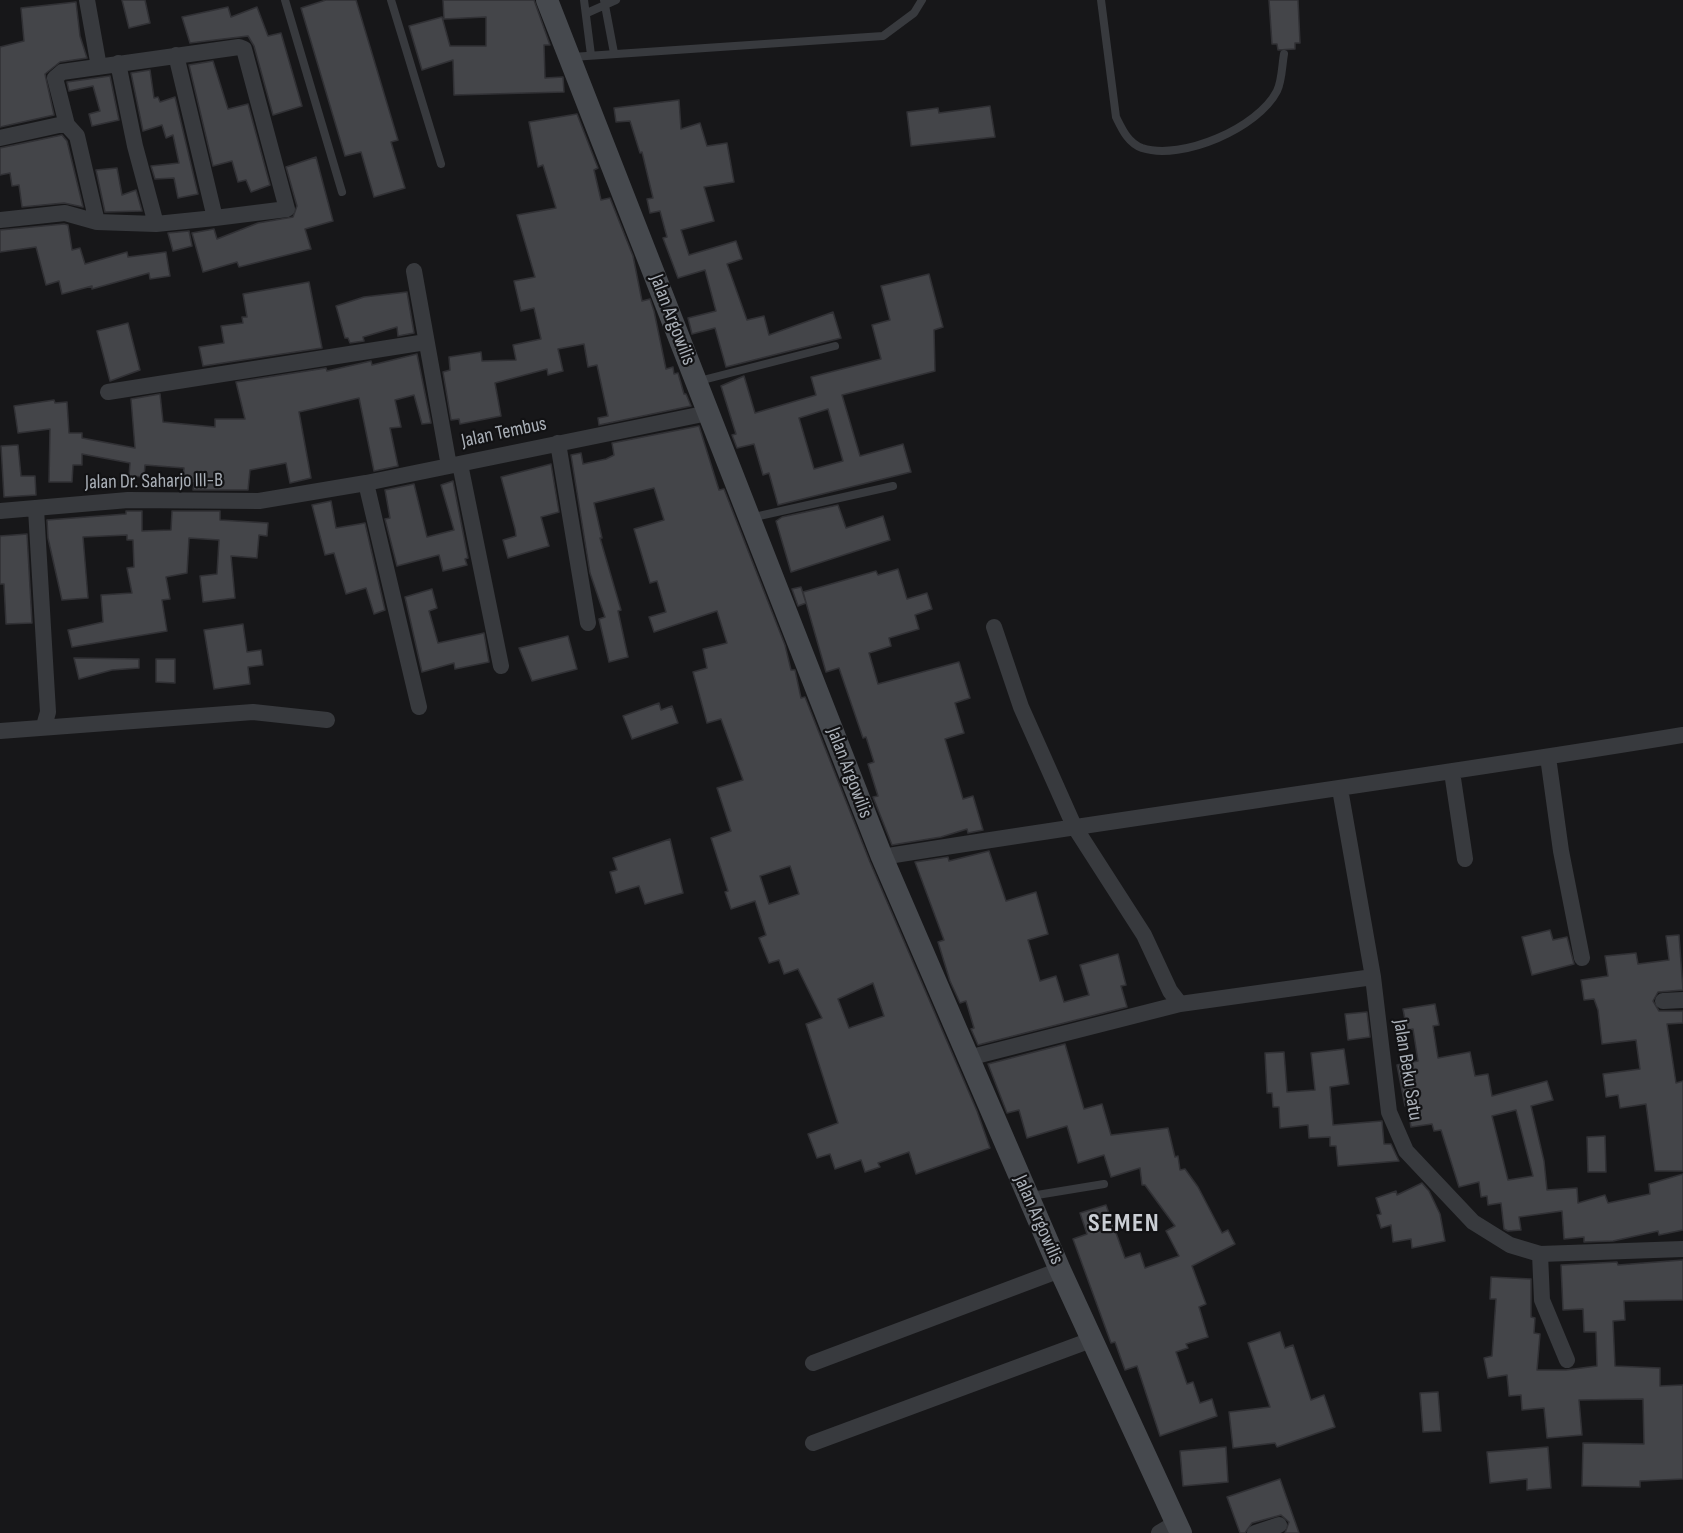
<!DOCTYPE html>
<style>
body{margin:0}
canvas{display:block;background:#171719}
</style>
<canvas width="1683" height="1533"></canvas>
<script>
const c = document.querySelector('canvas').getContext('2d');
c.lineJoin = 'round';
function paint(path, color) { c.fillStyle = color; c.fill(path, 'evenodd'); }
function stroke(path, color, width, dash) { c.strokeStyle = color; c.lineWidth = width; c.lineCap = dash ? 'butt' : 'round'; c.setLineDash(dash || []); c.stroke(path); }
function label(font, color, halo, rows, align = 'center') {
  c.font = font + ' "Sofia Sans Condensed",sans-serif'; c.lineWidth = 4.5; c.setLineDash([]); c.textBaseline = 'middle'; c.strokeStyle = halo; c.fillStyle = color; for (const [text, x, y, turn = 0] of rows) {
    c.save(); c.translate(x, y); c.rotate((+turn || 0) * Math.PI / 180); c.textAlign = isNaN(turn) ? turn : align; if (halo) c.strokeText(text, 0, 0); c.fillText(text, 0, 0); c.restore();
  }
}
const building = new Path2D(`
 M122,0H145L150,23L129,28Z
 M326,0H356L398,140L391,142L405,188L374,197L361,152L345,156L301,8Z
 M443,0H534L550,45H544L545,78L563,77L564,92L454,95L453,60L422,70L409,26L442,17L450,46H486V17L444,19Z
 M1269,0H1298L1300,43H1295V49L1278,50L1277,44H1272Z
 M76,2L80,36L87,58L60,62L45,74L54,115L0,127V47L24,41L21,8Z
 M228,7L231,17L257,7L268,36L281,33L302,106L273,115L254,46L248,36L190,43L182,17Z
 M213,61L228,109L248,104L270,185L251,192L246,180L238,182L232,161L213,166L189,65Z
 M150,70L154,98L158,97L160,102L175,97L198,194L178,198L174,178L155,179L151,166L179,163L173,135L166,138L162,125L143,131L131,73Z
 M110,76L119,120L92,126L89,114L100,111L93,86L69,91L67,82Z
 M679,100L681,129L700,123L707,146L727,143L734,182L704,187L714,221L681,230L689,255L736,241L742,259L727,264L747,320L764,316L769,335L833,312L841,338L726,367L715,328L692,334L688,318L716,311L705,270L678,278L663,238L667,237L660,211L650,213L647,199L653,198L642,152L640,153L630,121L616,122L614,108Z
 M990,106L995,137L911,146L907,112L938,108L939,113Z
 M577,114L598,168L594,170L601,200L610,198L633,256L642,301L650,299L654,311L666,369L673,367L674,374L678,373L684,394H686L691,406L599,425L598,418L608,416L597,365L588,367L584,344L558,349L563,371L548,375L547,369L495,383L501,416L460,424L459,419L451,420L443,372L450,370L449,357L481,352L482,361L516,360L513,345L541,339L534,308L521,311L514,281L535,277L517,215L556,208L543,165L538,167L529,122Z
 M62,135L67,141L83,207L64,203L22,207L19,185L12,186L10,173L0,175V148Z
 M316,157L333,221L305,229L311,249L239,267L237,262L203,272L192,233L214,229L217,239L258,223L293,217L297,206L286,167Z
 M117,168L122,195L136,190L142,211L105,212L96,170Z
 M64,224L68,225L72,250L80,248L85,264L127,252L128,257L166,252L170,276L150,279L149,273L92,289V286L62,294L59,281L46,285L36,247L0,252V230Z
 M189,231L192,246L173,251L168,233Z
 M929,274L943,327L934,330L935,371L842,395L860,456L903,444L911,472L778,505L769,473L763,475L754,444L737,448L732,435L736,434L721,386L744,376L755,413L816,395L811,377L881,359L872,325L890,320L881,286ZM828,409L843,461L814,469L799,418Z
 M309,282L322,348L203,366L199,347L224,343L221,326L243,323L242,317H247L243,294Z
 M407,292L414,333L398,336L397,327L363,337L364,341L350,343L348,338H345L336,306L364,297Z
 M128,323L140,370L110,381L97,331Z
 M417,354L431,423L422,424L414,395L395,400L401,427L390,428L398,466L374,471L359,398L299,412L311,478L290,483L286,463L250,470L248,490H193L194,483H183L184,468L145,465L144,477L129,476L130,463L82,454V465H73L72,482H49L50,429L18,433L14,406L54,400L55,403L67,402L69,433H82V438L135,448L131,399L160,394L163,422L215,427V419H245L236,382L326,368L327,371L371,361L372,365Z
 M699,426L719,490L724,489L785,645L791,670H795L801,698L805,697L870,862L977,1111L990,1148L916,1174L909,1152L878,1163L880,1167L865,1172L861,1160L835,1169L830,1154L817,1158L808,1134L838,1123L806,1024L822,1018L798,969L784,974L779,960L769,963L759,938L766,935L755,901L731,909L725,892L728,891L711,838L731,831L717,788L743,780L721,719L707,723L693,672L707,668L703,649L727,643L717,611L654,632L649,617L666,612L657,581L650,583L634,529L664,520L654,488L594,503L602,538H600L621,610L618,611L628,657L609,662L599,619L605,617L590,573L571,455L581,453L583,464L606,459L614,455L612,443ZM790,866L799,894L769,904L760,876ZM873,983L884,1016L849,1028L838,999Z
 M18,445L21,476H35L36,495L4,497L1,446Z
 M551,464L559,512L541,517L549,546L508,558L503,540L516,536L515,529L501,477Z
 M453,481L468,558L465,559L467,565L443,571L439,555L397,566L385,519L390,518L385,490L414,484L427,537L454,530L441,485Z
 M331,501L336,528L365,523L385,610L374,614L366,588L346,594L334,553L325,555L312,505Z
 M838,505L846,528L883,516L890,540L791,572L776,521L782,517Z
 M126,511H142V531L171,530L172,511H220V520L268,523L267,536L259,535L257,558L231,556L235,598L203,602L200,576L217,574L219,540L189,538L187,573L166,577L170,599L162,600L167,631L72,647L68,630L103,622L101,595L132,593L127,568L134,567L133,540H127V535L83,537L88,598L62,600L48,538L47,520L126,514Z
 M27,534L32,623L6,624L4,584H0V536Z
 M898,569L907,599L927,593L932,609L915,615L919,629L889,638L891,646L869,653L878,684L959,662L970,698L955,703L964,733L945,739L963,799L973,796L983,830L968,833L967,829L941,837L892,845L873,797L878,796L868,764L874,762L866,737L863,738L839,668L826,672L803,592L876,571L878,575Z
 M801,587L806,603L798,606L792,589Z
 M432,589L437,608L429,611L438,643L484,633L489,662L455,669L454,663L422,672L405,597Z
 M243,624L247,652L261,650L263,665L248,667L250,684L214,689L204,630Z
 M568,636L577,669L532,681L519,648Z
 M74,658L139,659V668L112,670L79,679Z
 M156,659H175V683L156,682Z
 M659,703L661,710L672,706L678,723L632,739L623,716Z
 M670,839L683,893L645,904L639,886L616,893L610,872L617,870L613,858Z
 M989,851L1006,901L1036,892L1048,934L1028,940L1040,981L1056,976L1064,1002L1089,995L1080,965L1118,954L1126,985L1121,986L1127,1007L978,1045L971,1029L974,1028L966,1001L960,1003L950,981L938,942L944,940L915,862L948,857L949,861Z
 M1550,930L1553,940L1567,937L1574,964L1532,975L1522,937Z
 M1679,935L1683,990L1658,992L1653,1001L1659,1011H1683V1023L1667,1024L1676,1083L1683,1081V1171H1655L1646,1104L1620,1108L1618,1095L1606,1097L1603,1074L1640,1069L1636,1040L1602,1044L1598,1010L1594,999L1584,1000L1581,980L1608,976L1605,956L1636,953L1638,964L1669,960L1666,936Z
 M1435,1004L1439,1025L1433,1026L1438,1058L1470,1052L1475,1076L1488,1074L1492,1096L1547,1081L1553,1100L1531,1106L1544,1161L1547,1190L1577,1188L1578,1203L1605,1195L1608,1203L1650,1194L1649,1184L1683,1174V1230L1659,1235L1658,1231L1613,1241L1584,1242V1237L1564,1239L1562,1211L1519,1217L1521,1230L1508,1231L1504,1229L1501,1203L1488,1205L1487,1196L1481,1197L1479,1182L1459,1187L1441,1130L1434,1131L1432,1124L1411,1127L1407,1105L1405,1106L1397,1065L1418,1061L1413,1029L1407,1030L1403,1009ZM1516,1110L1533,1176L1508,1180L1492,1116Z
 M1367,1012L1370,1037L1348,1040L1345,1014Z
 M1065,1044L1084,1109L1102,1104L1111,1135L1168,1128L1175,1157L1178,1156L1180,1170L1185,1169L1198,1187L1222,1233L1228,1230L1235,1244L1192,1266L1206,1304L1199,1307L1208,1337L1186,1344L1188,1348L1176,1352L1187,1384L1193,1382L1200,1403L1212,1399L1217,1416L1160,1436L1137,1366L1125,1370L1115,1342L1111,1343L1073,1239L1087,1234L1080,1213L1106,1205L1125,1258L1140,1253L1145,1268L1179,1256L1166,1231L1175,1226L1145,1185H1142L1140,1168L1111,1177L1104,1155L1078,1163L1067,1126L1027,1138L1019,1110L1007,1113L988,1064Z
 M1344,1049L1349,1084L1330,1087L1333,1125L1382,1121L1384,1144H1391L1399,1161L1338,1166L1336,1146H1330V1137L1309,1138L1308,1125L1280,1128L1279,1107H1273L1272,1093H1267L1265,1053L1284,1052L1287,1092L1315,1090L1311,1053Z
 M1605,1136L1606,1172H1588L1587,1137Z
 M1422,1183L1429,1191L1440,1214L1445,1241L1412,1248L1411,1239L1393,1242L1391,1225L1381,1228L1377,1215L1381,1214L1376,1198L1396,1191L1397,1195Z
 M1683,1260V1300L1624,1301L1625,1320L1613,1321L1615,1366L1660,1368V1386L1683,1385V1479L1640,1481V1487L1582,1486L1583,1443L1644,1444L1643,1399L1579,1400L1582,1435L1547,1438L1544,1408L1522,1410L1521,1395L1509,1396L1507,1375L1488,1378L1484,1358L1492,1356L1496,1299H1490L1491,1277L1531,1279V1317L1535,1318L1534,1333L1540,1334L1537,1370H1566L1597,1366L1596,1332H1584L1583,1309L1563,1310L1561,1265L1617,1262L1618,1265Z
 M1280,1332L1285,1348L1293,1345L1311,1400L1324,1395L1335,1427L1277,1447L1275,1443L1233,1448L1229,1412L1270,1407L1248,1343Z
 M1438,1392L1441,1431L1423,1432L1420,1393Z
 M1226,1447L1228,1482L1183,1486L1180,1451Z
 M1548,1447L1551,1488L1527,1490V1479L1490,1483L1487,1452Z
 M1280,1479L1299,1533H1285L1289,1522L1281,1515L1252,1523L1245,1533H1240L1227,1497Z`);
const lane = new Path2D(`
 M285,0L342,192
 M391,0L441,164
 M584,0L591,55
 M604,0L614,53
 M1101,0L1116,117C1122,129 1128,143 1142,148C1182,161 1258,128 1277,91C1282,81 1282,65 1284,54
 M587,13L616,0
 M572,57L883,36L914,13L922,0
 M699,381L835,346
 M750,518L893,486
 M1031,1196L1104,1184`);
const street = new Path2D(`
 M87,0L99,67
 M67,125L55,78L62,72L239,47L244,49L287,209L215,218
 M0,138L59,125H67L77,136L97,222
 M0,220L65,213L97,222L156,224L135,146L118,63
 M156,224L215,218L176,55
 M414,271L449,466
 M108,392L426,342
 M558,443L588,623
 M460,464L501,666
 M366,483L419,707
 M36,509L48,712L44,726
 M0,511L128,500L259,501L366,483L708,413
 M994,627L1021,707L1074,826L1144,935L1170,991L1180,1004
 M0,731L253,712L327,720
 M1548,757L1561,851L1582,958
 M1452,772L1465,859
 M1340,789L1373,977L1389,1112L1406,1151L1473,1222L1510,1245L1540,1254L1683,1249
 M882,857C1149,814 1417,779 1683,735
 M1663,1001L1683,1000
 M968,1058L1180,1004L1373,977
 M1540,1254L1542,1300L1567,1360
 M813,1363L1060,1270
 M813,1443L1091,1340
 M1159,1533L1176,1523
 M1255,1533L1279,1525`);
const secondary = new Path2D(`
 M547,0L882,857L1060,1270L1181,1533`);
const streetNames = [
 ["Jalan Argowilis",672,320,69],
 ["Jalan Tembus",504,433,-12],
 ["Jalan Dr. Saharjo III-B",154,482,-1],
 ["Jalan Argowilis",849,773,69],
 ["Jalan Beku Satu",1407,1070,81],
 ["Jalan Argowilis",1038,1220,66]
];
const districtNames = [
 ["SEMEN",1124,1224]
];
paint(building, '#444549');
stroke(building, '#313135', 1.5);
stroke(lane, '#383a3e', 8);
stroke(street, '#383a3e', 16);
stroke(secondary, '#46494e', 22);
label('20px', '#aab0b8', '#121214', streetNames);
c.letterSpacing = '1.5px';
label('bold 26px', '#caced4', '#121214', districtNames);
c.letterSpacing = '0px';
</script>
